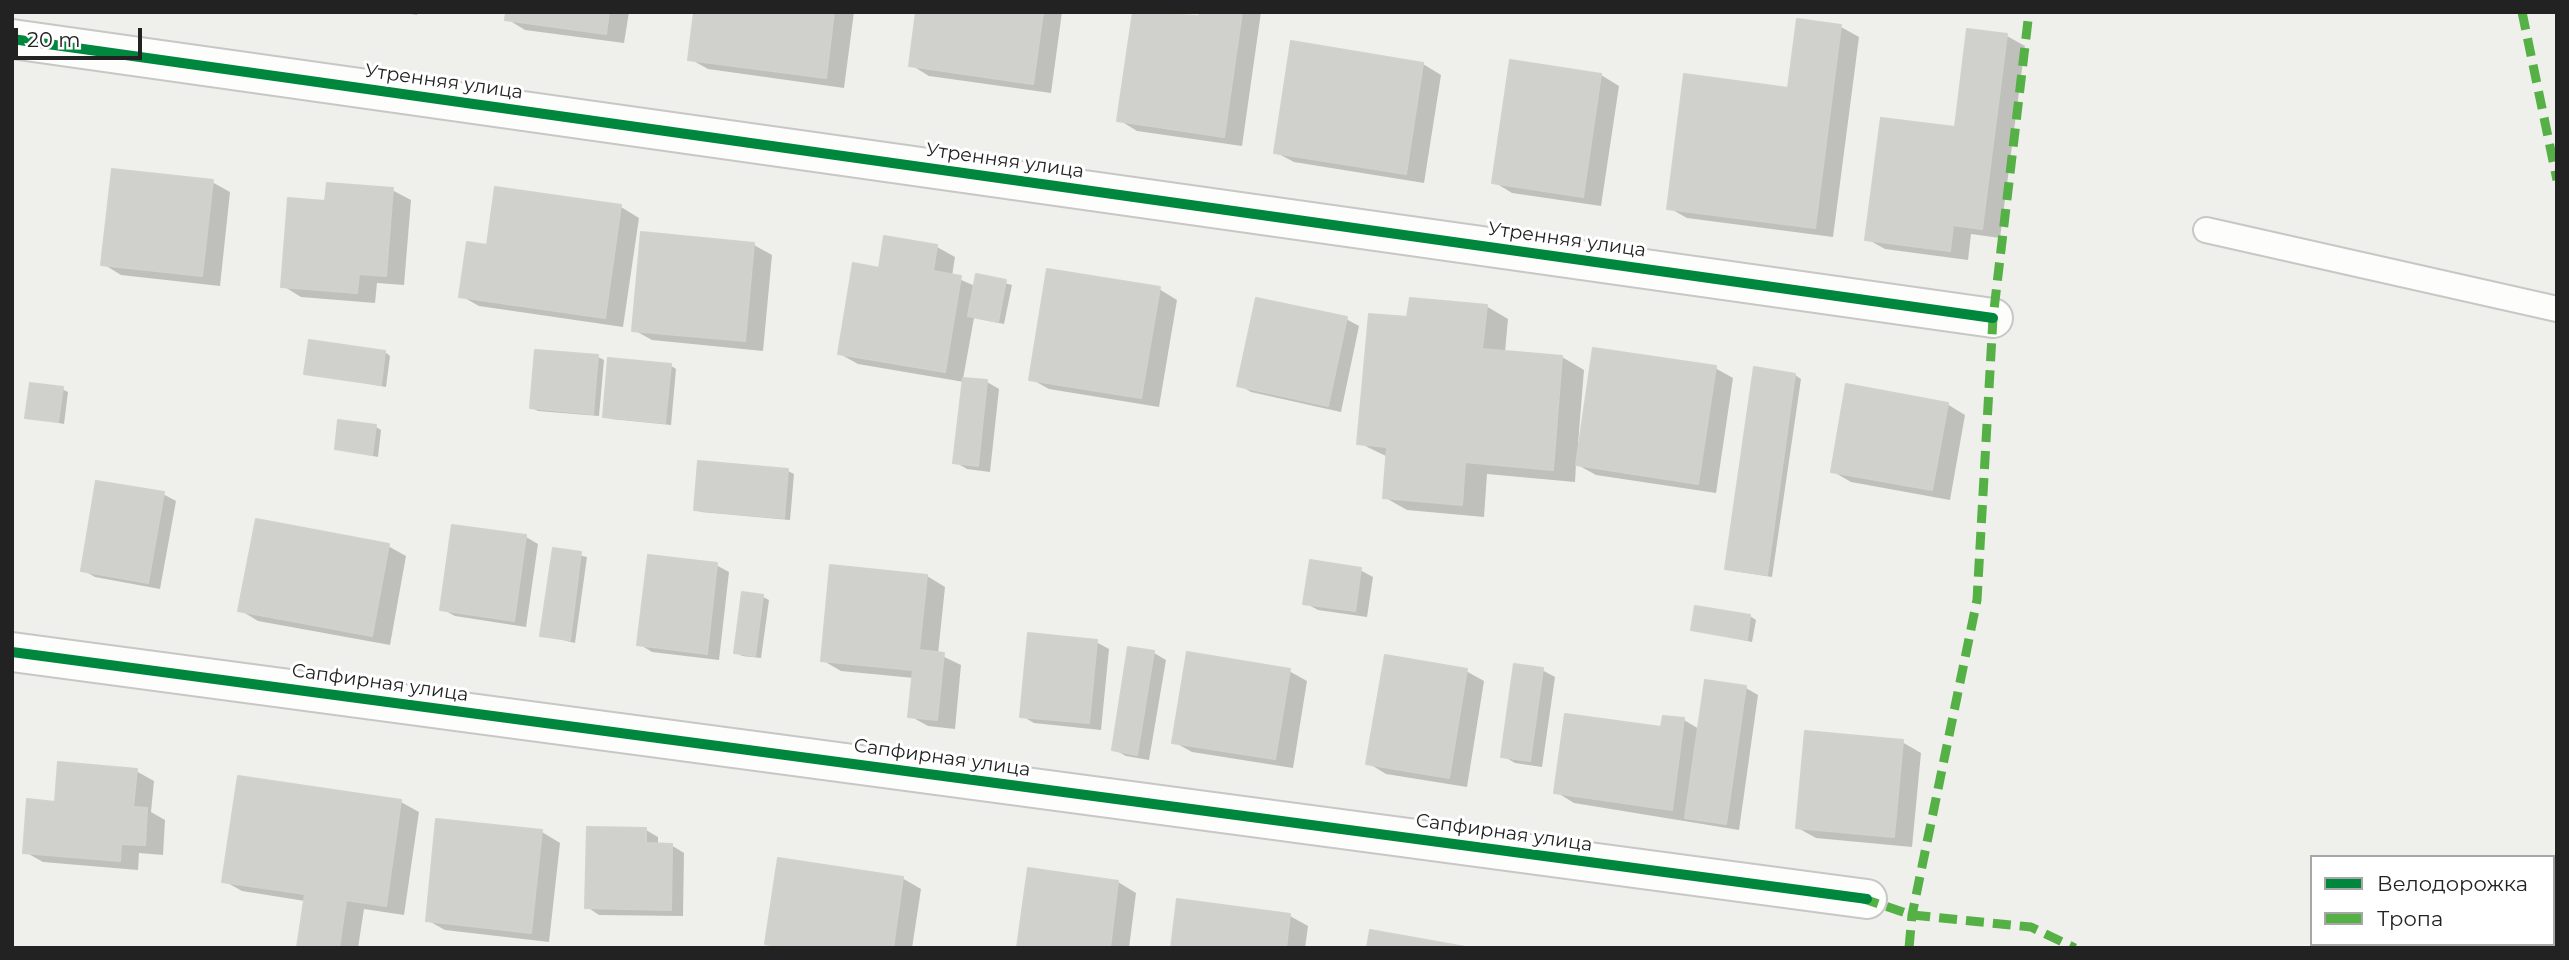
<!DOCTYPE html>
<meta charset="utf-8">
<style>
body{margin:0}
#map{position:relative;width:2569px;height:960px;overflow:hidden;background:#efefeb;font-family:Montserrat,sans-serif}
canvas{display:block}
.frame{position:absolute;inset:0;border:14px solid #222;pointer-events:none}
.legend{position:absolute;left:2310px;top:855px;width:245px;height:91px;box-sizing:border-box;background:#fff;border:2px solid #a7a7a7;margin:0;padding:9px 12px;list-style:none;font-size:21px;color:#222}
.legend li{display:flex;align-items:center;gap:14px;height:35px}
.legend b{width:35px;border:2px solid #a7a7a7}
.scale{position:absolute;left:14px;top:28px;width:128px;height:32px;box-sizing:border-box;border:4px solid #222;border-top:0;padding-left:9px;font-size:21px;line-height:24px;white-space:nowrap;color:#222;-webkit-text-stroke:5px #fff;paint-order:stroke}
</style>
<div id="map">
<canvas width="2569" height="960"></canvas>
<div class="frame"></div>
<ul class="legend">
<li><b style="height:9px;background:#00873e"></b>Велодорожка</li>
<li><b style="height:9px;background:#55b145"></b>Тропа</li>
</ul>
<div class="scale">20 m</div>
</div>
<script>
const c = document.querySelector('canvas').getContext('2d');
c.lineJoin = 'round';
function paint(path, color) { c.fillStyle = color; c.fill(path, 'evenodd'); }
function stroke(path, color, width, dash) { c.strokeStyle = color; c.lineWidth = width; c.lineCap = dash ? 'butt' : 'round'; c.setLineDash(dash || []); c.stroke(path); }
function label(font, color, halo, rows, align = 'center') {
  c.font = font + ' Montserrat,sans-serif'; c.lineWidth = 6; c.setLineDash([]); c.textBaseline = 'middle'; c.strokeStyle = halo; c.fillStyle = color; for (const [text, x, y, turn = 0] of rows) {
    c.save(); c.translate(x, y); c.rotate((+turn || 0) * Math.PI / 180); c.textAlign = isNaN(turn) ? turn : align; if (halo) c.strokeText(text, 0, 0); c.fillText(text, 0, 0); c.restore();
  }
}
const shadow = new Path2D(`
 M400,12H418L417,15Z
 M508,12H629L624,43L525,30L507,19Z
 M696,12H854L844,88L708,69L690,59Z
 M918,12H1062L1051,93L929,76L911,65Z
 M1135,12L1201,18V12H1261L1242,146L1137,131L1119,120Z
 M1798,21L1841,27L1859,37L1833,237L1687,218L1669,208L1789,90Z
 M2007,36L2025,46L2000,238L1971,234L1968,260L1885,249L1867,239L1956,129Z
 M1511,62L1601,75L1619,86L1601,206L1512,193L1494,182Z
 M1423,64L1441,75L1424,183L1294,162L1275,152Z
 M212,182L230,192L220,286L121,275L103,264Z
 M392,190L411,200L404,285L377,283L375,303L301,297L283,286L326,203Z
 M621,207L639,218L623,327L479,306L461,296L488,247Z
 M754,245L772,255L763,351L652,340L634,330Z
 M937,247L955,257L952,276L975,286L977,276L1012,285L1004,324L974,318L963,379L987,382L999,389L990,472L967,469L955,462L964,382L858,364L840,354L880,270Z
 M1159,289L1177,300L1159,407L1049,389L1031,379Z
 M1486,306L1508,319L1505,352L1562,357L1584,370L1578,444L1715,368L1733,378L1716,493L1596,475L1576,464L1575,482L1487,474L1484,517L1407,510L1384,497L1388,457L1359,443L1409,319Z
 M1346,319L1359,326L1341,412L1251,392L1239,385Z
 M385,352L390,356L386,387L306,373Z
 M598,357L604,360L599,416L538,411L532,408Z
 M670,365L676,369L671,425L611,419L605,416Z
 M1795,375L1801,379L1772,577L1733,571L1727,568Z
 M62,389L68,392L64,424L27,417Z
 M1947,404L1965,415L1950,500L1851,482L1832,471Z
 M376,427L381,430L378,457L337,449Z
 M788,471L794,474L790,520L701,512L696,509Z
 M163,494L176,501L160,589L95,577L83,570Z
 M453,527L526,537L538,544L526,627L455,616L442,609Z
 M388,546L406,556L390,645L258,621L240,610Z
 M554,550L587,557L575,643L542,635Z
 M716,565L729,572L719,660L652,652L639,644Z
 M1360,570L1373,577L1367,617L1318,610L1305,603Z
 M927,576L945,587L938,654L961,665L955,729L928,726L910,716L914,678L841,671L822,660Z
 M763,597L769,600L761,658L742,656L736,652Z
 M1750,616L1756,620L1752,642L1693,629Z
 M1096,642L1109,649L1101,730L1034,723L1022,716Z
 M1154,653L1166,660L1149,760L1126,756L1113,749Z
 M1542,670L1555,677L1542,767L1515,763L1503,756Z
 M1289,671L1307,681L1293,768L1192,752L1174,742Z
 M1466,671L1484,681L1467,787L1386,774L1368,763Z
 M1746,688L1758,695L1739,830L1574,803L1556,792L1663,729L1664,718L1684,720L1699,729Z
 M1902,742L1921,753L1912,847L1816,838L1798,828Z
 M136,771L154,781L151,812L165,820L163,855L139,853L138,870L43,862L25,852L57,804Z
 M401,802L419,812L404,915L364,909L358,948H298L305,901L242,891L224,881Z
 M646,830L658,837V845H671L684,853L683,916L599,915L587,907Z
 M542,832L560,843L549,942L445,930L427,920Z
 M902,878L921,889L912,948H775L767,943Z
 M1118,882L1136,893L1129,948H1019Z
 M1290,916L1308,926L1305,948H1172Z`);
const building = new Path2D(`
 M506,12H609L606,34L505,20Z
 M694,12H834L826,78L688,60Z
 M916,12H1043L1033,84L909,66Z
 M1133,12L1199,16L1200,12H1242L1224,137L1117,121Z
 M1797,19L1841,25L1815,228L1667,209L1684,74L1788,88Z
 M1967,29L2007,34L1982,229L1953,225L1950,251L1865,240L1881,118L1955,127Z
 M1291,41L1423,63L1406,174L1274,153Z
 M1510,60L1601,74L1583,197L1492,183Z
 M112,169L213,180L202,276L101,265Z
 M327,183L393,188L386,276L359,274L357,293L281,287L288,198L325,201Z
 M495,187L621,205L605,318L459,297L467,242L487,245Z
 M641,232L754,243L745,341L632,331Z
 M884,236L937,245L933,271L961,276L945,372L838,354L853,263L879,268Z
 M1047,269L1160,287L1141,398L1029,380Z
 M976,274L1006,280L998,322L968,316Z
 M1256,298L1347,317L1328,406L1237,386Z
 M1410,298L1487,305L1482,349L1562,356L1553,470L1465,462L1462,505L1383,498L1387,447L1357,444L1369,314L1407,317Z
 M309,340L385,351L381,385L304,374Z
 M1593,348L1716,366L1698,484L1576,465Z
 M535,350L598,355L593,414L530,408Z
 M608,358L671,364L665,423L603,417Z
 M1754,367L1795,374L1767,575L1725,569Z
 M963,378L987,380L978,466L953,463Z
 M30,383L63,387L58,422L25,418Z
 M1846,384L1948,403L1932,490L1831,472Z
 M338,420L376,425L372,455L335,449Z
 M698,461L788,469L784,518L694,510Z
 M96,481L164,492L148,583L81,571Z
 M256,519L389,544L372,636L238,611Z
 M452,525L526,535L514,621L440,610Z
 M553,548L581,552L570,640L540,636Z
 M648,555L717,563L707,654L637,645Z
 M1310,560L1361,568L1355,611L1303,604Z
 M830,565L927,575L919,650L944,653L937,720L908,717L913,670L821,661Z
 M742,592L763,595L755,656L734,653Z
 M1695,606L1750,615L1747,640L1691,630Z
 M1028,633L1097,640L1089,723L1020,717Z
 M1128,647L1154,651L1137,755L1112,750Z
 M1187,652L1290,669L1275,759L1172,743Z
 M1385,655L1467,669L1449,778L1366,764Z
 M1514,664L1543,668L1530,761L1501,757Z
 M1705,680L1746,686L1726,824L1685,818Z
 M1565,714L1661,727L1663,716L1684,718L1672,810L1554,793Z
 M1805,731L1903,740L1894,837L1796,828Z
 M58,762L137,769L133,807L147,808L145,845L121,844L120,861L23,853L27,799L55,802Z
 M238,776L401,800L386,906L346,900L339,948H297L305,894L222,882Z
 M436,819L542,830L531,933L426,921Z
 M587,827L646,828V843L672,844L671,910L585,908Z
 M778,858L903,877L893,948H789L765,944Z
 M1028,868L1118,881L1110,948H1017Z
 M1177,899L1290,914L1286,948H1171Z
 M1370,930L1471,948H1367Z`);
const service = new Path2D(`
 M2206,230L2557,309`);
const minor = new Path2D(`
 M12,39L1993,318
 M12,652L1867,899`);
const quiet = new Path2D(`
 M2522,12L2557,180
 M1861,898L1912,915L2031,927L2075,948
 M1909,948L1912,915L1977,600L1993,318L2029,12`);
const cycleway = new Path2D(`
 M12,39L1993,318
 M12,652L1867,899`);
const streetNames = [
 ["Утренняя улица",444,82,8],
 ["Утренняя улица",1005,161,8],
 ["Утренняя улица",1567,240,8],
 ["Сапфирная улица",380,683,8],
 ["Сапфирная улица",942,758,8],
 ["Сапфирная улица",1504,833,8]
];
paint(shadow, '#0003');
paint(building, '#d0d0cc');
stroke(building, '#d2d1cc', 2);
stroke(service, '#c7c7c5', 28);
stroke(minor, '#c7c7c5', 42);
stroke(service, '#fdfdfc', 24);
stroke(minor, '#fdfdfc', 38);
stroke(quiet, '#55b145', 9, [18, 9]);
stroke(cycleway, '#00873e', 10);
label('19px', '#222', '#fff', streetNames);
</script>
